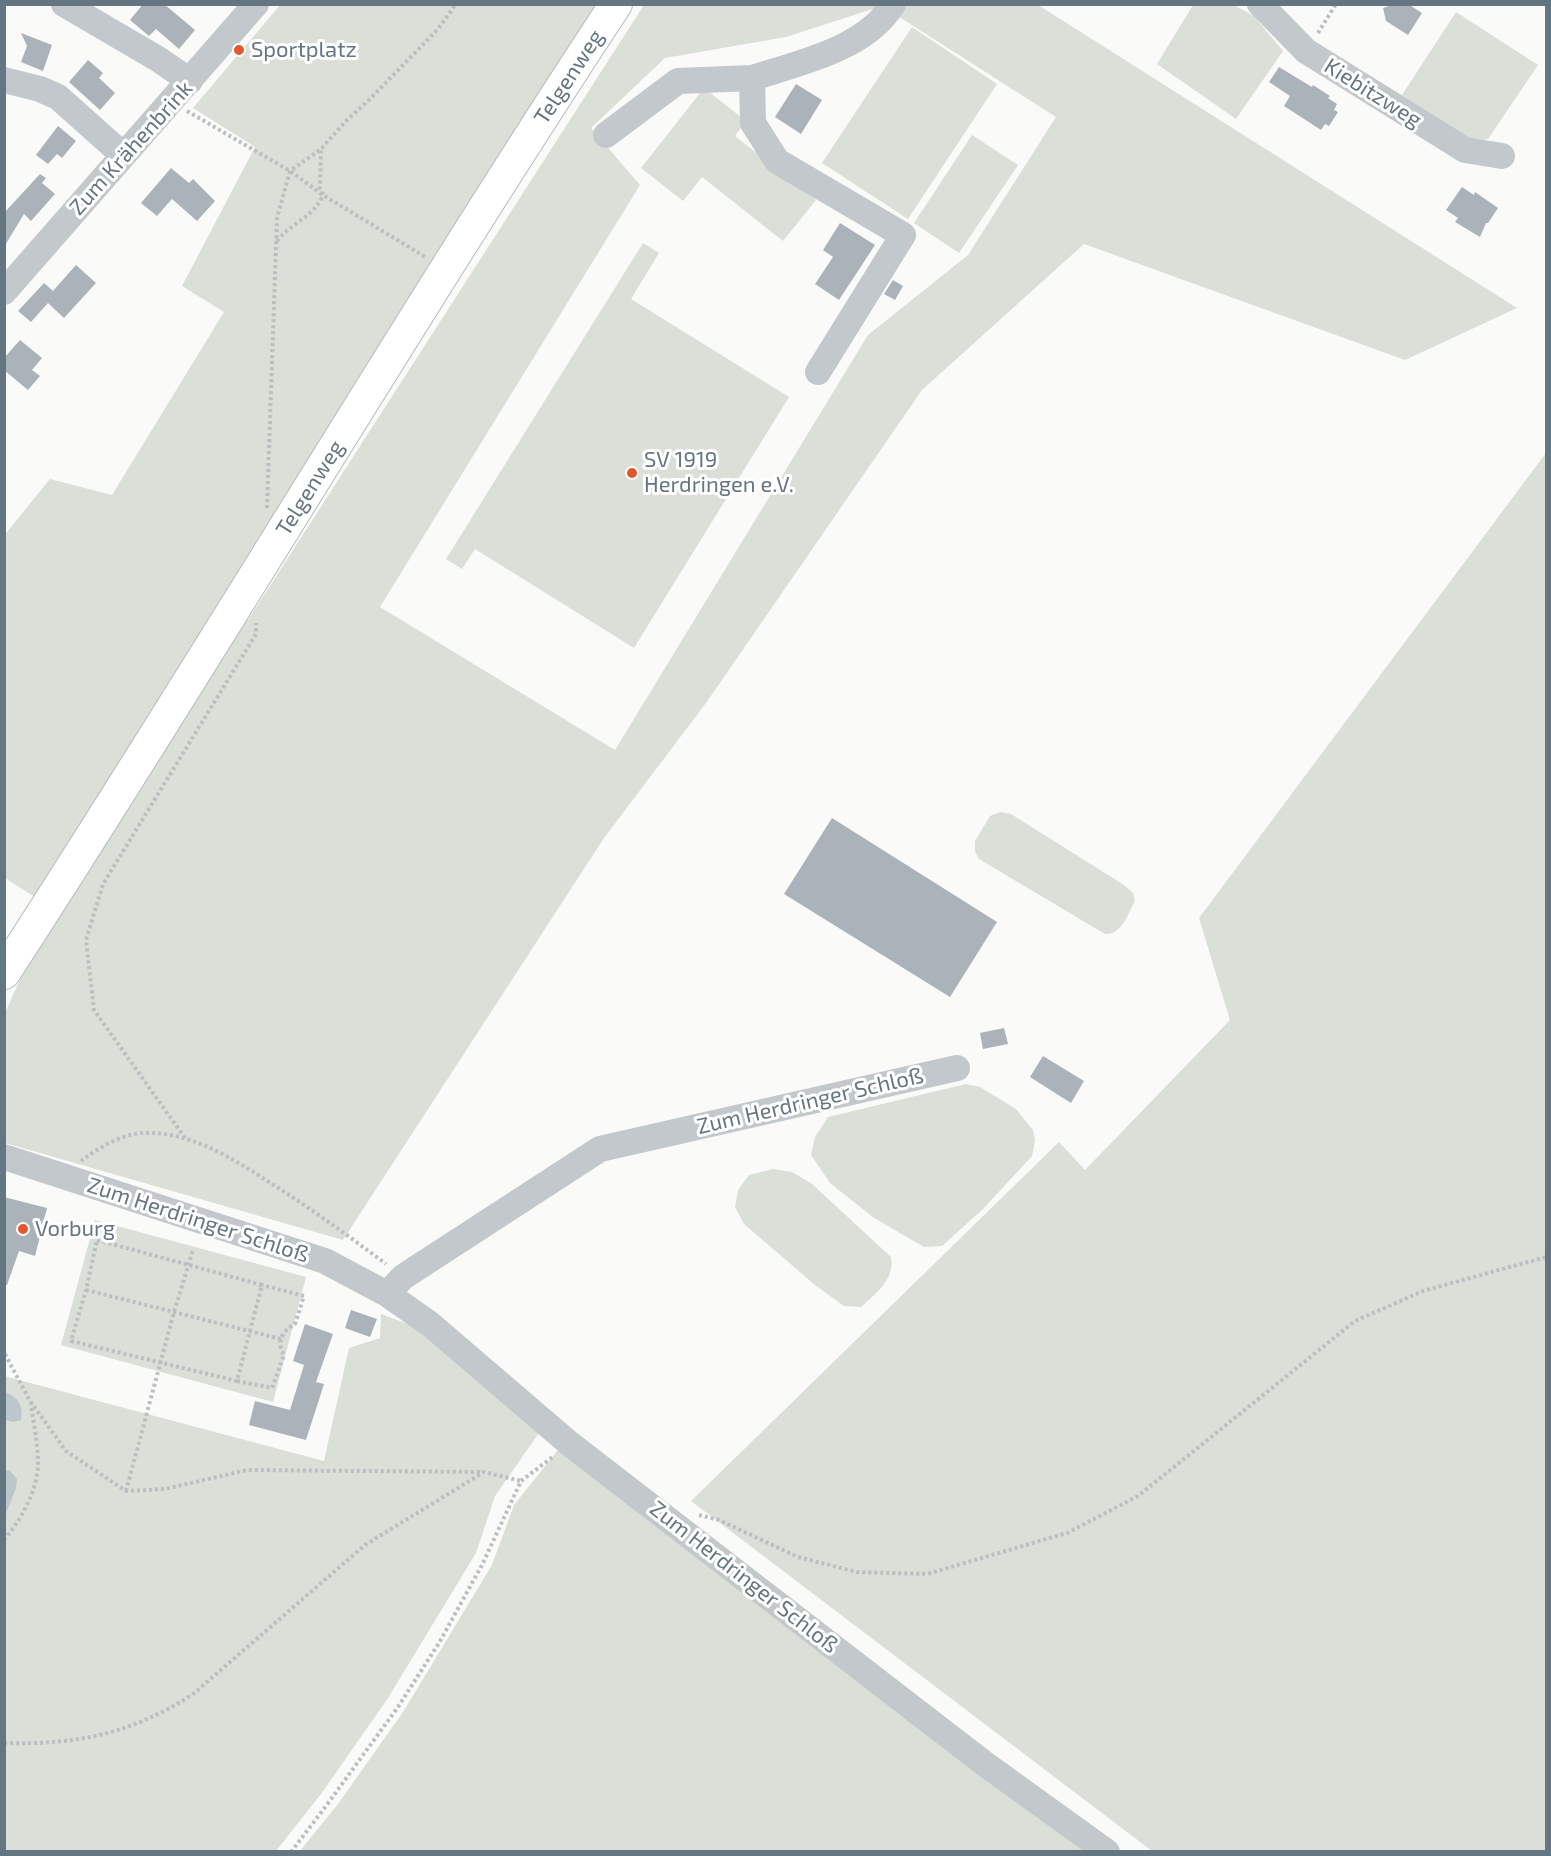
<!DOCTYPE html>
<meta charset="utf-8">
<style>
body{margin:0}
#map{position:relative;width:1551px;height:1856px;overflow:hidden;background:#fafaf8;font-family:"Exo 2",sans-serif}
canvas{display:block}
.frame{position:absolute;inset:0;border:6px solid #657683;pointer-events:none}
</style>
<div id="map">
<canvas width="1551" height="1856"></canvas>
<div class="frame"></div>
</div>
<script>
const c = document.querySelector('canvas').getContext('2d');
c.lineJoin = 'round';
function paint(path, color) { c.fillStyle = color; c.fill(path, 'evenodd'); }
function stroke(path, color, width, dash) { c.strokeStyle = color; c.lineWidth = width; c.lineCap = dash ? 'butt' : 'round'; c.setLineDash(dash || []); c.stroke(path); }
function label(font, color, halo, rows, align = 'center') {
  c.font = font + ' "Exo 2",sans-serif'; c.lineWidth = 6; c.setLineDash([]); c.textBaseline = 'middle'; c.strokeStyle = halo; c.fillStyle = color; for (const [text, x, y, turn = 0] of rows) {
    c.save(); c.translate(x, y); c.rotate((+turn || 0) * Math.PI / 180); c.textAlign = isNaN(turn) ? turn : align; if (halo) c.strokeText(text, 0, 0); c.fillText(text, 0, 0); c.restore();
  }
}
const green = new Path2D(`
 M280,5H596L221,604L248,620L644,5H1038L1517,308L1405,360L1084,244L922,390L706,703L604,838L343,1240L5,1143V1013L52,908L5,878L4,532L6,533L50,479L112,495L224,312L182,286L255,147L193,108ZM882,6L1056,117L968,255L868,335L615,750L380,607L640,185L591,128L665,58L786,37Z
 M1193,5H1234L1254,16L1283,51L1236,119L1157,64Z
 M1456,12L1538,65L1488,139L1469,143L1402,95Z
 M912,27L997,84L908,219L822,163Z
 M704,88L746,121L735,136L816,200L783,241L702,177L683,201L641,168Z
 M972,135L1018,165L959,253L914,223Z
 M643,243L659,253L631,299L789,397L634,648L475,549L462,569L446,559Z
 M1546,453V1851H1152L691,1501L1059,1142L1085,1170L1230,1020L1199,918Z
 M1000,812L1011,814L1124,885L1133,893L1135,901C1127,915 1122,935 1105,934L979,859L975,852V841L990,816Z
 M966,1084L980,1087L1016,1109L1033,1130L1035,1141L1032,1156L983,1209L942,1246L924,1247L874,1218L830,1183L811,1155L815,1137L828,1117Z
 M773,1169L792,1172L812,1184L891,1257C895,1280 876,1293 861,1307L844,1306L815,1285L744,1224L735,1207L738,1190L749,1175Z
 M95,1220L306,1277L273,1402L61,1345Z
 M381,1314L421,1329L541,1430L495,1496L476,1553L388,1698L321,1794L276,1851H5L4,1376L324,1461L349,1348L380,1338Z
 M562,1445L1092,1852H299L338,1804L403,1712L492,1565L514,1505Z`);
const water = new Path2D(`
 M4,1392C18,1396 24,1407 21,1420L13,1422L5,1420Z
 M9,1470L17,1479L16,1488L5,1516V1471Z`);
const building = new Path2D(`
 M143,4H164L195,30L179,49L156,29L149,36L130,20Z
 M1395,4H1408L1422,13L1408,35L1386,21L1383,8Z
 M21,33L52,45L43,71L21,62L27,46Z
 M88,60L103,73L99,78L115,93L100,110L69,82Z
 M1279,67L1312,87L1313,85L1330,96L1328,98L1337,104L1334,110L1338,112L1329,126L1325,124L1321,130L1284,106L1290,96L1269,82Z
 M796,84L822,100L801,134L775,117Z
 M58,126L76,141L62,158L57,154L48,164L36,155Z
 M171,168L189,183L193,179L215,201L197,221L172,199L157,216L141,203Z
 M40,174L46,178L42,183L55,194L31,221L24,214L4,247V213Z
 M1462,187L1474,195L1475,192L1498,208L1488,223H1486L1480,237L1455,222L1458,218L1446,210Z
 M840,223L875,245L839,300L815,284L833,257L823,250Z
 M76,265L96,283L64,318L48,303L31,322L18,311L44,283L53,291Z
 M893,280L903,286L895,300L884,294Z
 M20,340L42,358L32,370L40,376L28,390L4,370V358Z
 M832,818L997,922L950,997L784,894Z
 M1004,1028L1008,1044L983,1049L980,1033Z
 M1043,1056L1084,1081L1071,1103L1030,1077Z
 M4,1197L47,1208L35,1256L19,1251L7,1285H4Z
 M351,1310L377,1319L370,1337L345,1328Z
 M305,1324L333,1334L316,1382L324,1384L306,1440L249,1425L255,1401L290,1410L304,1365L293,1361Z`);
const path = new Path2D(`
 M1318,33L1336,4
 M187,111L290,171L323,195L427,258
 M277,241C292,222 314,217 323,195L320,188L321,150
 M267,508L277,218L290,171L321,149L346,121L369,100L438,29L456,4
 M185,1138L94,1010L86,940L103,884L256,634V623
 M81,1161C97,1149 121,1134 143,1133C193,1131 236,1161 277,1187C314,1211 350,1237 386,1264
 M97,1240L262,1285L237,1381L71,1341L86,1290Z
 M86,1290L281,1339
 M5,1354L30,1401L66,1451L126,1491L165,1489L247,1470L483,1472
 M237,1381L272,1388L284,1355C276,1342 282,1331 295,1324L304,1296L262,1285
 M126,1491L174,1312L193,1250
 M699,1515L719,1520L798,1557L857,1572L927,1574L1067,1533L1138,1496L1355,1321L1423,1291L1546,1257
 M4,1540C21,1520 38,1490 38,1463C38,1443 33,1422 31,1402
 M4,1743C77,1745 130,1734 192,1695L365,1545L484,1472L521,1481
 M291,1852L326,1806L398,1707L439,1643L482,1565L521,1481L554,1456`);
const minor = new Path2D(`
 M64,4L158,59L190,81
 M1260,4L1306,51L1465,150L1502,156
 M4,80L40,89L58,97L123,155
 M606,135L678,81L752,78
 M4,292L256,4
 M818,372L903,235L777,161L753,123L752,78C799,63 866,49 893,4
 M4,1157L325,1261L387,1294L430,1324L570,1444L985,1764L1107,1852
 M387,1294L403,1277L600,1149L957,1068`);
const major = new Path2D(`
 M4,973C212,653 406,323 616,4`);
const markers = [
 [239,50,6,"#e4572e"],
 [632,473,6,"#e4572e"],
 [23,1229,6,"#e4572e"]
];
const poiNames = [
 ["Sportplatz",251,50],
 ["SV 1919",644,460],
 ["Herdringen e.V.",644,485],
 ["Vorburg",35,1229]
];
const streetNames = [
 ["Telgenweg",569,77,-57],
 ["Kiebitzweg",1373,93,32],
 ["Zum Krähenbrink",131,148,-48],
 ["Telgenweg",310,488,-58],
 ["Zum Herdringer Schloß",810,1101,-13],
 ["Zum Herdringer Schloß",198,1220,18],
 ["Zum Herdringer Schloß",744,1577,38]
];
paint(green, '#dadfd7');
paint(water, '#bbc7cb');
paint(building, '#aab3b9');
stroke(major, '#b5babe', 34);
stroke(path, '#bbbfc2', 4, [3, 3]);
stroke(minor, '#c3c8cc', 26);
stroke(major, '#fff', 32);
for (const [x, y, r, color] of markers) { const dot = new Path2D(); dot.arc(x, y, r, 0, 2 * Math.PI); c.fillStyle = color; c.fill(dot); stroke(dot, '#fff', 2); }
label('22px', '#657683', '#fff', poiNames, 'left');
label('22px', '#657683', '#fff', streetNames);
</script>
